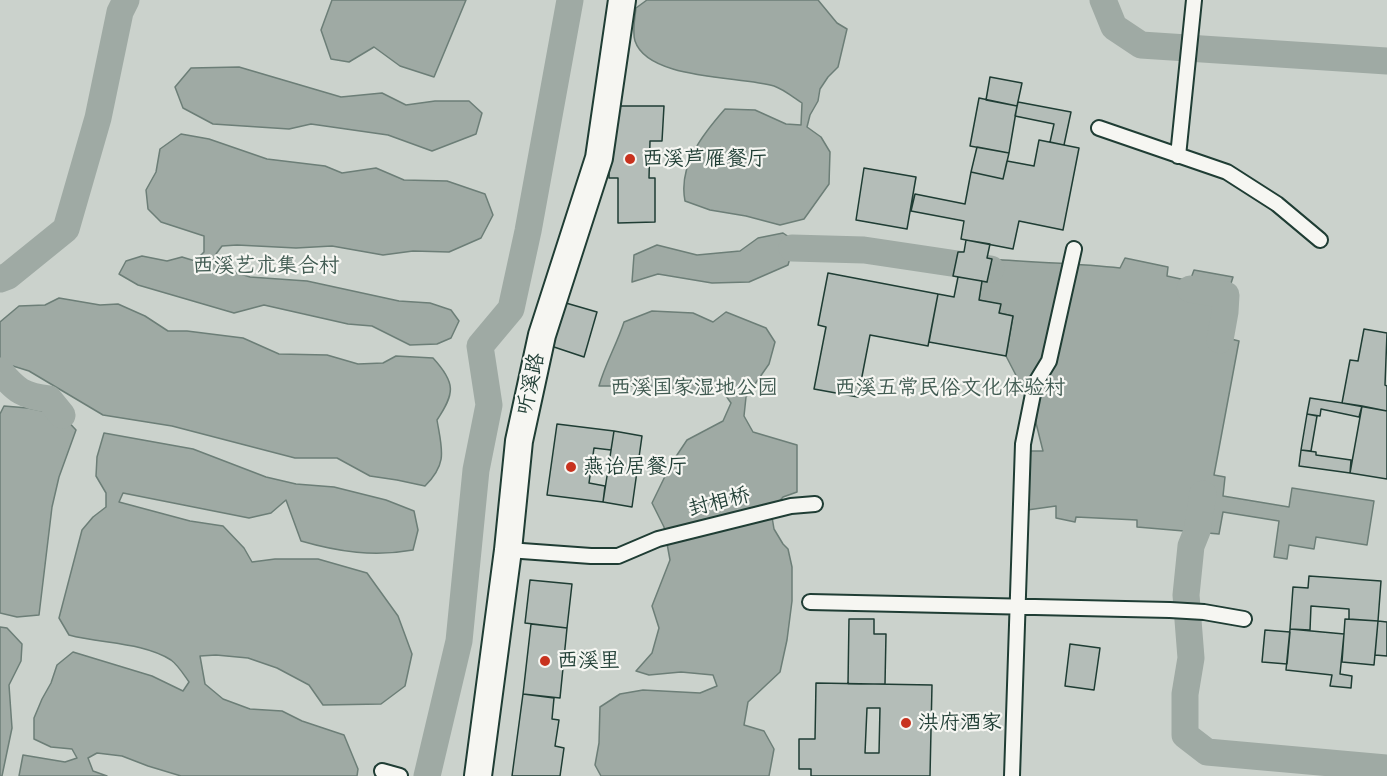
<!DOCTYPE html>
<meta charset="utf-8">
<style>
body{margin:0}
canvas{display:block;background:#edefea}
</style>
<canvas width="1387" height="776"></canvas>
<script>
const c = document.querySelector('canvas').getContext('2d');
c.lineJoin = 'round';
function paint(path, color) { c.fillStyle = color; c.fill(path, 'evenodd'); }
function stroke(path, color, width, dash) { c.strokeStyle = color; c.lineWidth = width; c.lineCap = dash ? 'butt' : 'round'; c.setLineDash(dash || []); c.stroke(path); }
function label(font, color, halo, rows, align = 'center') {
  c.font = font + ' Delius,"LXGW WenKai TC",sans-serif'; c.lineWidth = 4.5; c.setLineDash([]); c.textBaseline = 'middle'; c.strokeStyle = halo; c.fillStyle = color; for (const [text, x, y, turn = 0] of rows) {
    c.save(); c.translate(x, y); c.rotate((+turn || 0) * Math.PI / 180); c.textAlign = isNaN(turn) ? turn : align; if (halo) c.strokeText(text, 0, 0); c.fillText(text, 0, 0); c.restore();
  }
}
const green = new Path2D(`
 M0,0H1387V776H0Z`);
const water = new Path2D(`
 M332,0H466L434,77L400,66L374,47L349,62L331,59L321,30Z
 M647,0H818L837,23L847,29L838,67L828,77L820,89L818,101L810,115L807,127L821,137L830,152L829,184L804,219L780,225L746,216L710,210L685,201C678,165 703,134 725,109L755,110L786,124L801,125L802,103C793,97 783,89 774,86C739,76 648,80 635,41C632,32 635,18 636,8Z
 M239,67L341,97L382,93L406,105L435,101H469L482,113L476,134L432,151L388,135L311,124L289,129L213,124L183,108L175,87L191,68Z
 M181,134L209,139L267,159L325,166L342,173L376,168L404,180L447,181L485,194L493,215L481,238L449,252L413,251L383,255L332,246L296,248L237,245L222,246L216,254L219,267L250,277L307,281L399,301L430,303L451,310L459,321L451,338L437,344L410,345L372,326L348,324L264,305L234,313L138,285L119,274L126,261L142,256L167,261L182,257L195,261L204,252V236L161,222L148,209L146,190L156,172L160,149Z
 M783,233L795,241L788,265L749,282L712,283L658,274L632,282L634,255L657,245L697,255L740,251L758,238Z
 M1125,258L1168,267L1167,276L1190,281L1194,270L1233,277L1228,293L1226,295V307L1236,312L1231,339L1239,341L1214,475L1225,477L1223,496L1289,507L1292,488L1374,501L1367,545L1316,537L1314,549L1289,545L1287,559L1274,557L1279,521L1223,512L1219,534L1137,527V520L1076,517L1075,522L1056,518V506L1027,510V451H1043L1036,423L1038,397L1021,385L1006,356L1013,316L999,313L1000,305L979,300L982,281L987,282L992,259C1035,263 1077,263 1120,268Z
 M59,298L100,305L118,304L145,316L168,331H187L243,338L279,354L327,355L358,364L383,363L396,356L433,358C456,383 455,393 437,420C442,450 448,463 425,486L397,480L370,476L337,458H295L172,426L103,415L29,371L0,362V322L19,306L45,305Z
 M652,311L693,313L713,322L726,312L766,328L775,342L769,364L746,397L744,416L753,432L797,445V492L783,497L771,511L774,529L783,544L788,549L792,567V601L787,640L780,672L748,702L744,725L764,731L774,749L769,776H601L595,765L599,743L600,707L620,694L643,690L700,693L717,686L713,675L681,672L649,675L636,671L652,653L659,628L652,606L670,560L664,527L652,503L671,464L687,440L723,421L731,403L719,386L686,394L668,386H599C605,364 617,344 624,322Z
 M4,406L28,408L62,415L76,430L59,477L52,507L39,615L17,617L0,613V414Z
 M104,433L193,449L266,477L296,484L334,487L386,500L414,511L418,530L413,550C374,557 339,552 301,541L286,500L271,513L249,518L123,493L119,502L190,521L223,526L244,548L252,562L275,559H318L367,573L398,616L412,654L405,686L381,704L323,705L309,685L277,668L248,658L216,655L200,656L205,684L223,699L250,709L282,711L302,721L344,735L358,769L357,776H181L148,766L122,756L97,753L88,758L93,771L107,776H19L23,755L65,762L77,758L72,749L51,747L34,739V718L42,699L51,683L57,665L73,652L152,676L183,691L189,682C184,675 178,665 171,660C142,642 102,644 69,635L59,618L82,530L93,517L106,507V493L96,476L97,457Z
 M0,627L7,628L22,644L21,661L9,685L12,728L2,776H0Z`);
const canal = new Path2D(`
 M1103,0L1114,27L1141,45L1387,61
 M792,248L864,250L991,269
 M0,279L8,276L66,229L98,118L120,12L126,0
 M1190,289L1226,295L1225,312L1220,340
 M0,371C16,391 24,396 49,399L62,415
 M1203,494L1197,531L1191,546L1186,595L1191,658L1185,694V735L1207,752L1387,768
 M427,776L459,641L476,470L489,405L480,346L511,309L528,231L570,0`);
const building = new Path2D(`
 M990,77L1022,83L1017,106L986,100Z
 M979,98L1017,106L1009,153L970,146Z
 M1018,102L1071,112L1064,145L1050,142L1054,124L1015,116Z
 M610,106H664L662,141H650L649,178H655V222L618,223V178H609Z
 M1039,140L1079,148L1063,230L1019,221L1013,249L961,239L964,221L911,211L915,194L965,204L971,172L1003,179L1007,161L1034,166Z
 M977,147L1009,153L1003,179L971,172Z
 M864,168L916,177L907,229L856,220Z
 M966,240L990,244L987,258L992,259L987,282L953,276L958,252H964Z
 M828,273L938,294L928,346L870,335L858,397L814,389L826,327L818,325Z
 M958,277L982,281L979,300L1001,304L999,313L1013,316L1006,356L929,342L938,294L954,297Z
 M559,301L597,312L584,357L545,344Z
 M1364,329L1387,333L1385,385L1387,386V411L1342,403L1350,360L1358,361Z
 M1310,398L1362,406L1359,417L1321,409L1320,416L1307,414Z
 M1362,406L1387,411V479L1350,473Z
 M1307,414L1317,416L1311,451L1301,450Z
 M557,424L614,431L611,450L594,448L589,483L605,486L603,502L547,495Z
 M614,431L642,436L632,507L603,502Z
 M1301,450L1316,452V455L1351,460L1350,473L1299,466Z
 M1309,576L1381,581L1378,621L1349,619V609L1311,606L1310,630L1290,629L1293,587L1308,588Z
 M530,580L572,584L567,628L525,623Z
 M849,619H874V634H886L885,684H848Z
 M1345,619L1378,621L1374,665L1342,662Z
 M1378,621L1387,622V656L1375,655Z
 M531,624L567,628L560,698L523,694Z
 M1290,629L1344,634L1340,674L1352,676L1351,688L1330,686L1332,675L1286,670Z
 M1265,630L1290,632L1287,664L1262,662Z
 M1070,644L1100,648L1094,690L1065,686Z
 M816,683L932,685L930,776H811V769H799V739H815ZM867,708H880L879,753H865Z
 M523,694L554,698L552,719L559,720L555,746L564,748L560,776H512Z`);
const lane = new Path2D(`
 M1099,128L1227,172L1277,204L1320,240
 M1178,156L1194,0
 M508,550L591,556H618L658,539L791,506L815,504
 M810,602L1170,610L1204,612L1244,619
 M382,771L400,776
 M1012,776L1023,444L1035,384L1049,361L1074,249`);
const street = new Path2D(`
 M478,776L508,550L519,441L542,335L599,158L622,0`);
const markers = [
 [630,159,6,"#c8321e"],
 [571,467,6,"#c8321e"],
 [545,661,6,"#c8321e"],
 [906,723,6,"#c8321e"]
];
const poiNames = [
 ["西溪芦雁餐厅",642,159],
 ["燕诒居餐厅",583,467],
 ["西溪里",557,661],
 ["洪府酒家",918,723]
];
const parkNames = [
 ["西溪艺术集合村",266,266],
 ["西溪国家湿地公园",694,388],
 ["西溪五常民俗文化体验村",950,388]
];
const streetNames = [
 ["听溪路",531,384,-78],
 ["封相桥",719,502,-14]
];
paint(green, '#cbd2cc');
paint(water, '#9faaa4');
stroke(water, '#6c7e77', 1.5);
stroke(canal, '#9faaa4', 27);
paint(building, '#b4bdb8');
stroke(building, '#1f3d34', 1.5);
stroke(lane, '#1f3d34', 18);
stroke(street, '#1f3d34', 30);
stroke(lane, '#f6f6f2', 14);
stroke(street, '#f6f6f2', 26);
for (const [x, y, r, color] of markers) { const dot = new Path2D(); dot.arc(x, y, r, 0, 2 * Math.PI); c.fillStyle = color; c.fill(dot); stroke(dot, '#f6f6f2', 2); }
label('21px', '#1f3d34', '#f6f6f2', poiNames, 'left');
label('21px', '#415b52', '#f6f6f2', parkNames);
label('21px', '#1f3d34', '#f6f6f2', streetNames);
</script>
